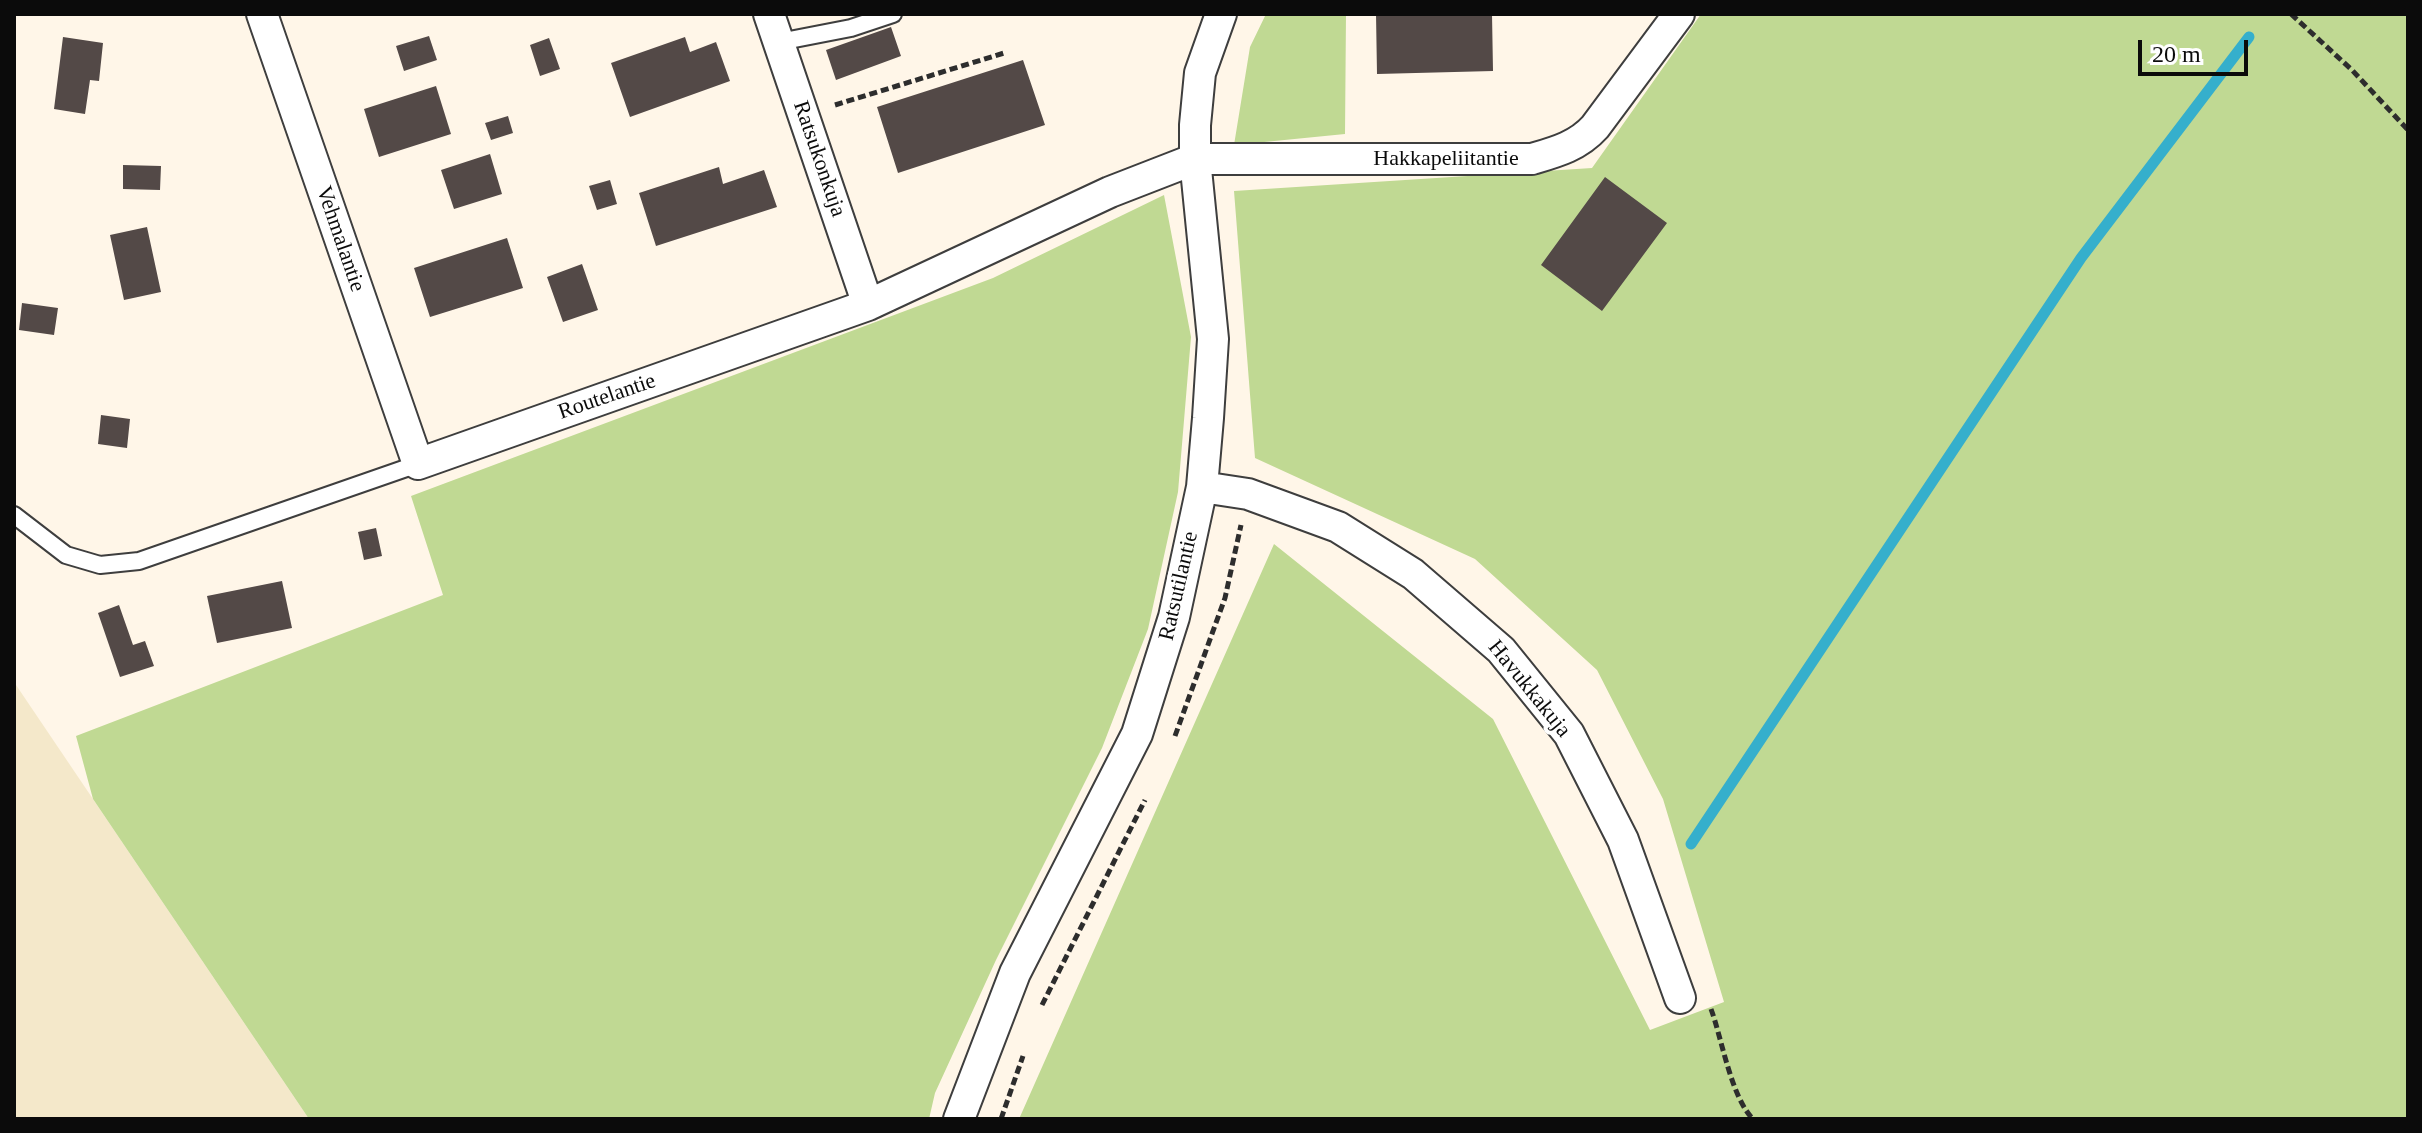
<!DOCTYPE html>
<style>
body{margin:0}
#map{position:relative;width:2422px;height:1133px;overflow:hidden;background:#fff6e8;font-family:"Times New Roman",serif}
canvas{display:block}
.frame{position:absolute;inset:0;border:16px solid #0b0b0b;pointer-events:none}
.scale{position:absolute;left:2138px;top:40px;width:110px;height:36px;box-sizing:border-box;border:4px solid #0b0b0b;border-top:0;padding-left:10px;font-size:24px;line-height:28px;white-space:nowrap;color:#0b0b0b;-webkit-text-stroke:6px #fff;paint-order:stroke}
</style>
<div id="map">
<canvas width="2422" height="1133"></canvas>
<div class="frame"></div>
<div class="scale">20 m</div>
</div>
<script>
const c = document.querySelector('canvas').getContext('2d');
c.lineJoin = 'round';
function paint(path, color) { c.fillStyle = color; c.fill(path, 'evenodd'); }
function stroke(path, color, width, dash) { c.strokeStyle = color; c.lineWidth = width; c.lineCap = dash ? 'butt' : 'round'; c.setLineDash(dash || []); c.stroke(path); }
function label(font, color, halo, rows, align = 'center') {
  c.font = font + ' "Times New Roman",serif'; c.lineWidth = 8; c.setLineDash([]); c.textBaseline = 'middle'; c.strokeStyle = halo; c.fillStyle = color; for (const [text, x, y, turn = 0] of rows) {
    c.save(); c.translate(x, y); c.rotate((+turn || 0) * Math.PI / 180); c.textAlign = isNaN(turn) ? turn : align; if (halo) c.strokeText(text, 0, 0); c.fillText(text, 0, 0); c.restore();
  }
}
const farmland = new Path2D(`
 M14,682L309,1119H14Z`);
const forest = new Path2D(`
 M1266,14H1346L1345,134L1234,145L1250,47Z
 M1701,14H2408V1119H1019L1274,544L1493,719L1650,1030L1724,1002L1663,799L1597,670L1475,559L1255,458L1234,191L1592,168Z
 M1164,195L1191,337L1178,492L1148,629L1102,748L996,960L935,1093L929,1119H309L93,799L76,736L443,595L411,496L993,278Z`);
const stream = new Path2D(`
 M1691,844L2081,258L2249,37`);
const building = new Path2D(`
 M1376,14H1492L1493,71L1377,74Z
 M891,27L901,56L836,80L826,50Z
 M429,36L437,60L404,71L396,46Z
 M63,37L103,43L99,81L90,80L85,114L54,109Z
 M685,37L690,52L716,42L730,81L630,117L611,63Z
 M549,38L560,69L540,76L530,45Z
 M1023,60L1045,125L898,173L877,107Z
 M436,86L451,134L379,157L364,109Z
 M508,116L513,133L491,140L485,123Z
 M490,154L502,194L454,209L441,170Z
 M123,165L161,166L160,190L123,189Z
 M719,167L723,184L764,170L777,207L656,246L639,193Z
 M1605,177L1667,223L1602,311L1541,265Z
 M610,180L617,204L597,210L589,186Z
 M147,227L161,292L124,300L110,235Z
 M507,238L523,288L430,317L414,268Z
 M582,264L598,310L563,322L547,277Z
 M22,303L58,308L54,335L19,330Z
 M101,415L130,419L127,448L98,444Z
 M376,528L382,556L364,560L358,532Z
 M282,581L292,628L217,643L207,596Z
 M119,605L133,645L145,641L154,666L120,677L98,613Z`);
const path = new Path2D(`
 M2291,14L2352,70L2408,130
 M835,105L1004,53
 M1175,736L1225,598L1241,525
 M1042,1005L1145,800
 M1711,1009C1722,1039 1731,1097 1753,1119
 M1001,1119L1023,1056`);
const lane = new Path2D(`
 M779,42L851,28L893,14
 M14,515L66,555L100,565L139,561L418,464`);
const street = new Path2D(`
 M262,14L418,464L868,305L1110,192L1195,159H1532C1556,152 1578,146 1595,127L1679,14
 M769,14L868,305
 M1202,487L1248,494L1338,527L1413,574L1501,650L1569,734L1623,840L1680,998
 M959,1119L1015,973L1137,734L1174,617L1202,487L1208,418L1213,339L1195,159V125L1200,73L1221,14`);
const streetNames = [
 ["Ratsukonkuja",819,159,71],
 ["Hakkapeliitantie",1446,159],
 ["Vehmalantie",340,239,71],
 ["Routelantie",607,397,-19],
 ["Ratsutilantie",1179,586,-77],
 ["Havukkakuja",1529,689,51]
];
paint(farmland, '#f4e8ca');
paint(forest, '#c0d993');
stroke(stream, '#35afcc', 11);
paint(building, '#534947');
stroke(lane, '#3e3e3e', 20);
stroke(street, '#3e3e3e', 34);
stroke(path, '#2d2d2d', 5, [8, 4]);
stroke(lane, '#fff', 16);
stroke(street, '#fff', 30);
label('22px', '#0b0b0b', '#fff', streetNames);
</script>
